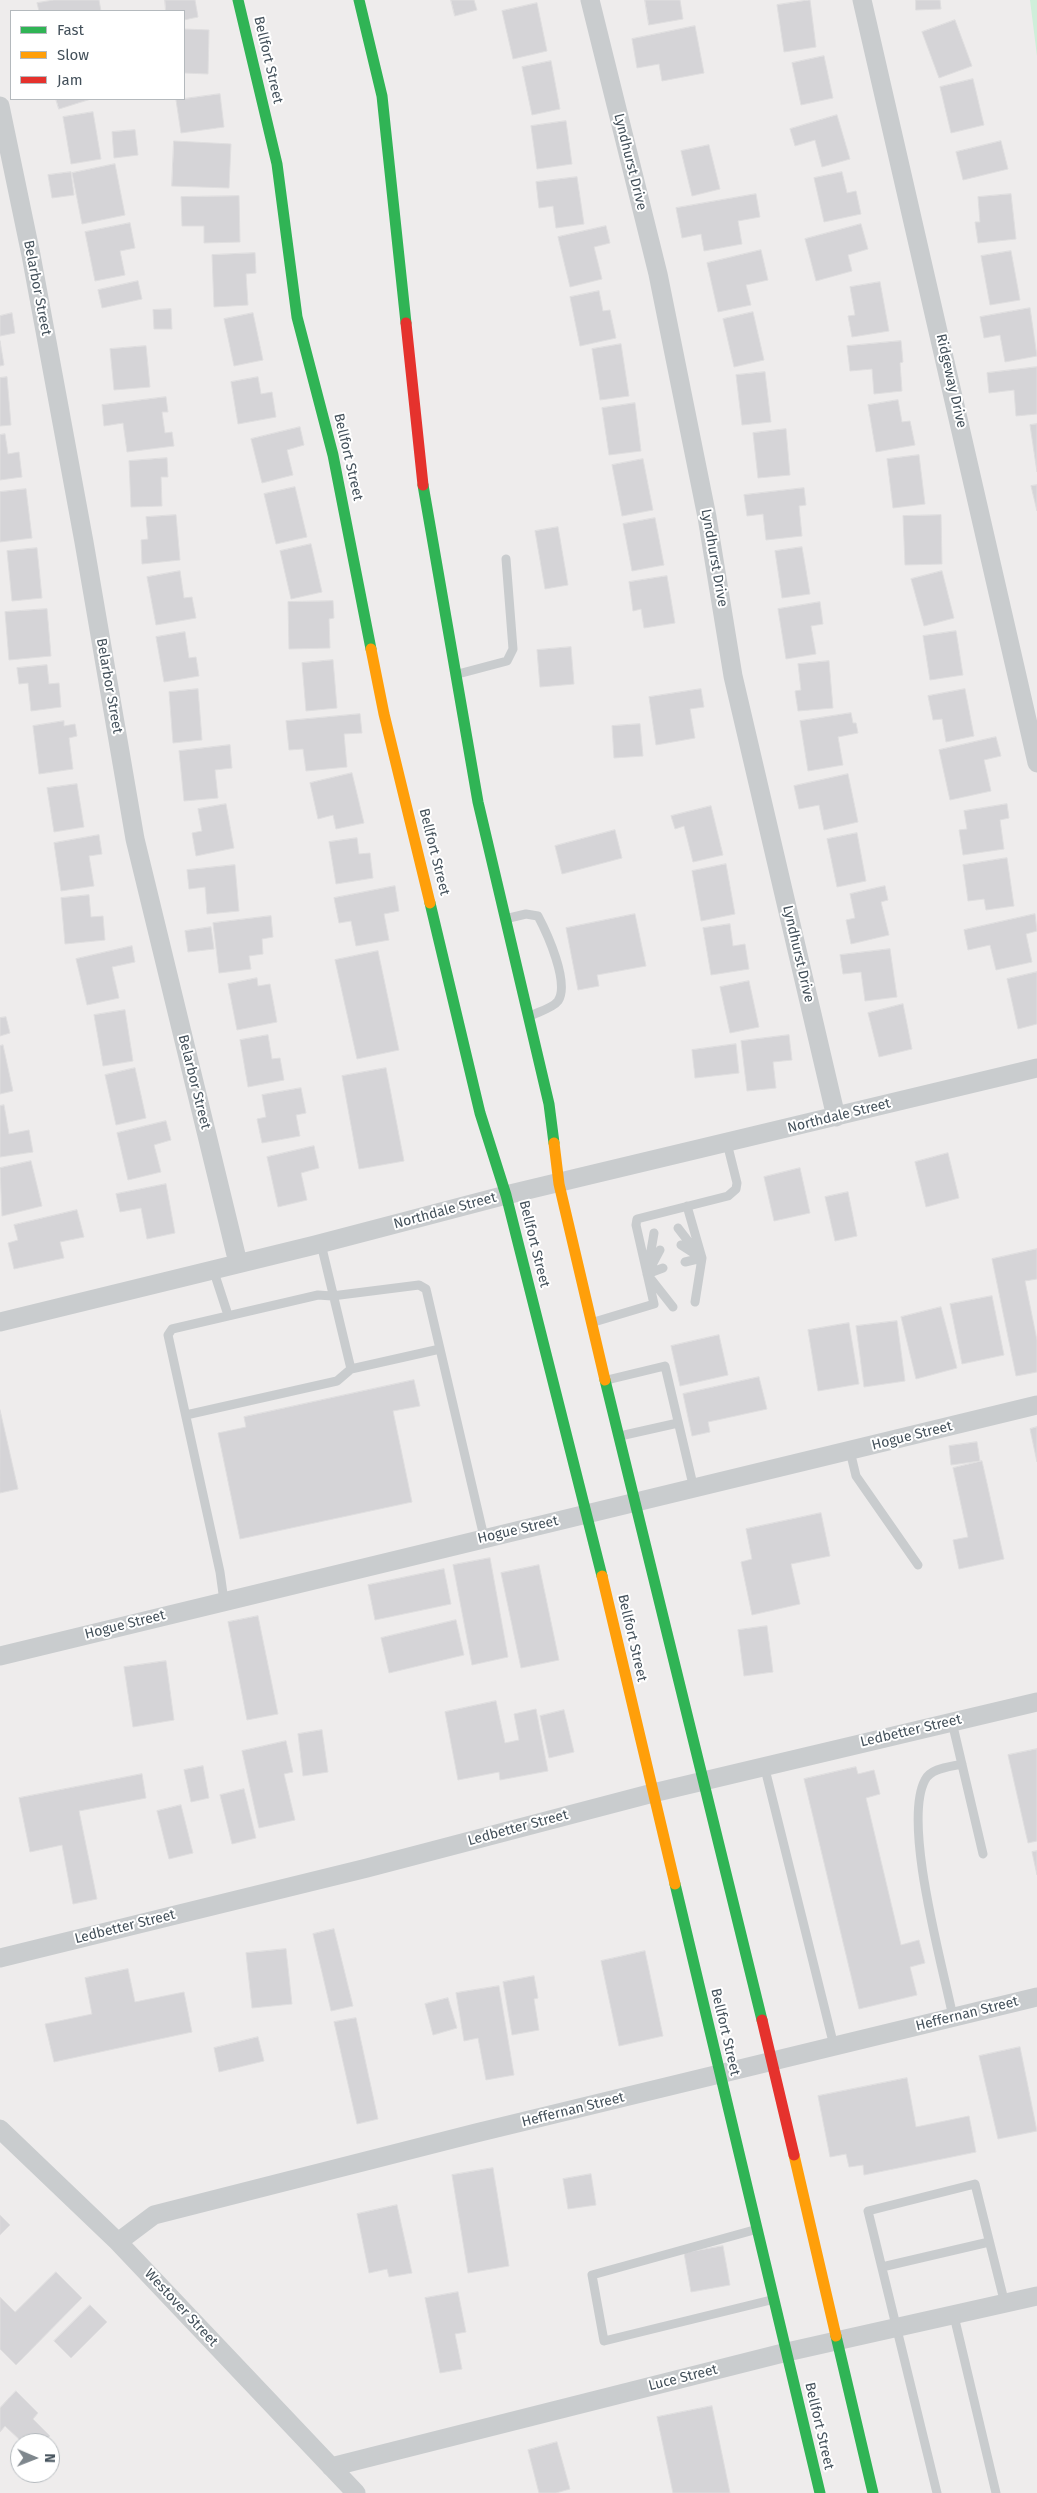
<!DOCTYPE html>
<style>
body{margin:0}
#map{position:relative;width:1037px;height:2493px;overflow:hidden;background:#eeecec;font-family:"Fira Sans",sans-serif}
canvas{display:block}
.legend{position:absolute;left:10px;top:10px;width:175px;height:90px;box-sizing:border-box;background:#fff;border:1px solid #b4b9bd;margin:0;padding:6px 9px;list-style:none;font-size:15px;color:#43505a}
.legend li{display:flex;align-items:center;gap:10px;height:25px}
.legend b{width:25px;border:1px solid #b4b9bd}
.north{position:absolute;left:10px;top:2433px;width:50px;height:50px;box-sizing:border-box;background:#fff;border:1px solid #b4b9bd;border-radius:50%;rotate:91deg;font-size:14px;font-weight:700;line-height:20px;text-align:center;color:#43505a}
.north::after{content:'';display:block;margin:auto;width:18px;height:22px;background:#7f878d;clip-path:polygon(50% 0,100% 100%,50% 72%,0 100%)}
</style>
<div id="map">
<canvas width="1037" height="2493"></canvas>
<ul class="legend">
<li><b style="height:6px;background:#30b455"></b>Fast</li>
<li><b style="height:6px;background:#ff9f0a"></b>Slow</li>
<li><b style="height:6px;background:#e5322d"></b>Jam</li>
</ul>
<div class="north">N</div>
</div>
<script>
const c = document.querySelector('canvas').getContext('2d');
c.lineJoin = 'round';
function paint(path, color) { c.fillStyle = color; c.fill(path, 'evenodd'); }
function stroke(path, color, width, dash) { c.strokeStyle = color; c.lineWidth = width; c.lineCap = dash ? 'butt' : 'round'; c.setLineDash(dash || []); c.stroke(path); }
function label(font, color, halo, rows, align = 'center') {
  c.font = font + ' "Fira Sans",sans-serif'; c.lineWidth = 4; c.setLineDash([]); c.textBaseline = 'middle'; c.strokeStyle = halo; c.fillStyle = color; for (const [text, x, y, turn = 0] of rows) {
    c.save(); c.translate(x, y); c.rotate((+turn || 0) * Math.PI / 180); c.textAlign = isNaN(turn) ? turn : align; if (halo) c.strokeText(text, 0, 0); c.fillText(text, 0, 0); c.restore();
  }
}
const green = new Path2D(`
 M1030,0H1037V56Z`);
const building = new Path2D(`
 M54,0H99L101,11H39L37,3Z
 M165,0H195L198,17L184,20V11H166Z
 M451,0H474L477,10L455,16Z
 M645,0H680L683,19L649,25Z
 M810,0L816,47L784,52L777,5Z
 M916,0H940L941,9L916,10Z
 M537,3L547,51L513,59L502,11Z
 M955,20L972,66L939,78L922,32Z
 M695,26L704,73L662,81L659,64L637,68L632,39Z
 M184,29L209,30L208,74L184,73Z
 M824,56L833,98L801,105L792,63Z
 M551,61L560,109L532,115L522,67Z
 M973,79L984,125L951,133L940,87Z
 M220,94L224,127L181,133L176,100Z
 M56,99H91L59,109Z
 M93,112L101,159L71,164L63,117Z
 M837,115L850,159L822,167L815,140L795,146L790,129Z
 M566,121L572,164L537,169L531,126Z
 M135,130L138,155L114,158L112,132Z
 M174,141L231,144L229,188L172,186Z
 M1001,141L1008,169L963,180L956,152Z
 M709,145L720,189L692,196L681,151Z
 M115,164L125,215L82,224L72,173Z
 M71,172L74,195L52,198L48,175Z
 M842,172L847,193L856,191L861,214L824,222L814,178Z
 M577,177L584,224L556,228L553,206L539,208L536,182Z
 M756,194L760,217L738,221L742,244L704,251L701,234L682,238L676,208Z
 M1011,194L1016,239L978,243L975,222H980L978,197Z
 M239,196L240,242L204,243V226H182L181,197Z
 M130,223L135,248L120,251L125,275L95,281L85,232Z
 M861,224L868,249L848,255L852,271L816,281L805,239Z
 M606,226L610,243L594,247L602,279L570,287L558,237Z
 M761,250L768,280L746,285L751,305L718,312L707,263Z
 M1011,251L1020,300L990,305L981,256Z
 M255,253L256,273L246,274L248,305L214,307L212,255Z
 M138,281L142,299L102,308L98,290Z
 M880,282L889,331L852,337L848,316L855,315L850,287Z
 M599,291L603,311L610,310L616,338L580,346L570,297Z
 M1030,308L1037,356L1005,362L1000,335L984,338L980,317Z
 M171,309L172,329H154L153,310Z
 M753,312L764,360L734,367L723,319Z
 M12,313L15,333L0,336V316Z
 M253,313L263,360L234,366L224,319Z
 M0,341L4,365L0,366Z
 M901,341L903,362L900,363L902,391L874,394L872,369L850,371L847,346Z
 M621,344L629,396L600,400L592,349Z
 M146,346L150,387L114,390L110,349Z
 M1037,367V414L1016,416L1014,390L989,393L987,373Z
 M765,372L771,422L742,425L736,375Z
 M7,377L11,425L0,426V378Z
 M258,377L261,394L272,392L276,417L238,424L231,382Z
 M166,397L168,412H162L165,433L172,432L174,446L127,452L123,423L104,426L102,405Z
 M898,400L902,422L910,421L915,445L876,452L868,405Z
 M635,403L641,451L609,455L602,408Z
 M1037,424V472L1030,425Z
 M300,427L304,445L287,450L293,475L262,483L251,439Z
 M786,429L790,475L758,478L753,433Z
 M5,434L8,454L19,452L22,477L0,480V435Z
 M919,455L925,504L893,508L887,459Z
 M167,458L168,477H161L162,506L131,507L129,461Z
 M643,459L653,510L622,516L612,465Z
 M1037,485V511L1031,486Z
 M295,487L307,537L276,544L264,494Z
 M804,488L806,505L799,506L802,536L766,540L763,514L747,516L744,495Z
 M26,489L32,538L0,542V492Z
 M176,515L180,560L142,564L141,540L148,539L146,517Z
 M941,515L942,564L905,565L903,516Z
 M655,518L664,565L632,571L623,524Z
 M558,527L568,585L545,589L535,531Z
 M311,544L322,592L291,599L280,551Z
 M802,547L810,594L782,598L775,551Z
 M37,548L42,598L12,601L7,551Z
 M180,571L184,598L192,597L196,618L156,625L147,577Z
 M942,571L954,618L924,626L911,579Z
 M667,576L675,623L644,628L641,609L633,611L629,582Z
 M333,601L334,618L329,619L330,648L289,649L288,602Z
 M820,602L823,624L811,626L816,654L786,659L778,609Z
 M47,609L51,656L9,660L5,612Z
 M956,631L963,675L930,680L923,636Z
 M185,632L189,658L196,657L199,676L164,682L156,637Z
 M571,647L574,684L540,687L537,650Z
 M333,660L337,708L306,711L302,663Z
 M829,661L833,708L798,711L795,691L801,690L798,664Z
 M47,665L49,684L59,683L61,707L31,711L28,683L19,684L17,668Z
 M198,689L202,740L173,743L169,692Z
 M701,689L704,707L690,709L695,738L656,745L649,697Z
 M965,689L974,736L946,742L942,719L933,720L928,696Z
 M851,713L853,723H856L858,733L838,737L843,765L808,771L800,721Z
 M360,714L362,733L344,734L347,767L306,771L303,749L289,750L286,721Z
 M64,721V726L75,724L77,736L69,738L73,769L39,774L33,726Z
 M640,724L643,756L614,758L612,726Z
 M996,737L1001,756L984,760L991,791L950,800L939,750Z
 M230,745L232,768L215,770L218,798L184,801L179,751Z
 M352,773L364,823L336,829L333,815L318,819L310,783Z
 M848,774L858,822L824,830L819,805L799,809L794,786Z
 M77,784L84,827L54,832L47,788Z
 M226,804L234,848L196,856L192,833L202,831L198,809Z
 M1007,804L1009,818L1000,820L1004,849L963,855L959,830L967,829L964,811Z
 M711,806L723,855L693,862L684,826L675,829L671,816Z
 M615,830L622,858L562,874L555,846Z
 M857,833L866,881L837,887L827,839Z
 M99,835L102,854L89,856L94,886L61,891L54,843Z
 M357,838L359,854L370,853L373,878L336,884L329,842Z
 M1007,858L1014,906L986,910L984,899L968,901L963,865Z
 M726,864L735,914L701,921L692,871Z
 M235,865L239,911L207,914L205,887L189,889L187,870Z
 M395,886L399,911L384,914L389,940L356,946L351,921L339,923L334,898Z
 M885,886L888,900L881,902L889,935L851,944L846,920L855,918L850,894Z
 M89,895L91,917L103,916L105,940L65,944L61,898Z
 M635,914L646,966L597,975L599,986L578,990L566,928Z
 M1035,914L1037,931L1026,934L1032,962L996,970L990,945L968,950L964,930Z
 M271,916L273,937L262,939L263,954L249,956L251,969L219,973L213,923Z
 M730,924L733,946L745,944L749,969L711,975L703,928Z
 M211,927L214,949L188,952L185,931Z
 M132,946L135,962L112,967L119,998L87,1005L76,959Z
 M890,949L897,997L865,1001L861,972L843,974L840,955Z
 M378,951L399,1050L357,1059L335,960Z
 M1037,972V1024L1018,1029L1007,979Z
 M257,978L258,986L270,984L277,1022L237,1030L228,984Z
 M749,981L759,1027L730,1033L720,987Z
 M903,1004L912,1049L879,1057L868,1013Z
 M125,1010L133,1061L103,1066L94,1015Z
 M6,1017L10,1033L0,1036V1018Z
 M268,1035L272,1059L280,1058L284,1080L248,1087L240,1040Z
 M789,1035L792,1060L773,1062L776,1088L747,1091L741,1041Z
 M736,1044L739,1073L695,1078L692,1050Z
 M3,1045L13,1091L0,1094V1046Z
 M135,1068L146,1118L116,1125L105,1075Z
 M386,1068L404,1161L359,1169L342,1076Z
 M301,1088L306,1113L296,1115L300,1136L262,1143L257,1119L266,1117L262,1095Z
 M4,1105L9,1134L29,1130L33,1152L0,1157V1106Z
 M166,1121L171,1140L154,1145L161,1172L128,1180L117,1133Z
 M314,1146L319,1168L301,1173L307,1200L278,1207L267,1157Z
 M948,1153L959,1198L926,1207L915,1162Z
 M31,1161L42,1206L2,1216L0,1168Z
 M800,1168L810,1213L774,1221L764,1177Z
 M166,1184L175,1233L147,1239L141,1208L120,1212L116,1194Z
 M848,1192L857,1236L835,1241L825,1197Z
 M77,1210L84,1237L60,1242L64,1258L14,1269L8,1243L18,1240L14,1225Z
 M1037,1249V1279L1025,1281L1037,1340V1372L1016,1376L992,1259Z
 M992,1296L1004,1355L962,1364L950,1304Z
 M941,1307L957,1368L916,1379L901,1317Z
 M897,1321L905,1381L864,1387L856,1326Z
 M849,1323L859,1384L818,1391L808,1330Z
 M719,1335L728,1375L680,1386L671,1346Z
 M759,1377L767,1409L708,1422L710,1432L692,1436L683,1394Z
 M414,1380L420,1406L393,1411L412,1502L240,1539L218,1433L246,1427L244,1417Z
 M0,1410L18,1489L0,1493Z
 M1037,1427V1462L1030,1429Z
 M977,1442L980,1461L951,1465L949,1446Z
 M982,1461L1004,1559L959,1569L953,1540L968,1537L953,1468Z
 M821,1513L830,1556L791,1564L800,1604L752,1615L741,1562L752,1559L746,1529Z
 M490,1558L508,1657L472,1665L453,1565Z
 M539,1565L559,1660L521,1668L501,1573Z
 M444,1569L451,1604L375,1620L368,1585Z
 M258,1616L278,1714L247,1720L228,1622Z
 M456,1620L464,1655L389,1673L381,1638Z
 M767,1626L773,1672L744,1676L738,1630Z
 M166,1661L174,1720L133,1727L124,1667Z
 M496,1701L505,1743L519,1740L514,1714L536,1709L548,1771L500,1780L499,1772L458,1780L445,1712Z
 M564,1710L574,1752L549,1758L540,1716Z
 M322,1730L328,1772L303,1776L298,1734Z
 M286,1741L293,1772L284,1774L295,1820L259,1828L242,1751Z
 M1037,1749V1841L1028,1843L1008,1755Z
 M203,1766L209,1798L191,1802L184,1770Z
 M856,1767L858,1774L874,1770L880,1794L866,1798L901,1945L919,1940L925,1963L910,1967L917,1995L859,2009L804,1779Z
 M142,1774L146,1798L79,1811L97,1899L73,1904L62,1845L30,1852L19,1798Z
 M244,1789L256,1838L232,1844L220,1795Z
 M181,1805L193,1853L169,1859L157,1811Z
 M1037,1851V1875L1032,1852Z
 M334,1929L353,2006L331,2011L313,1934Z
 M286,1949L292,2004L252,2008L246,1953Z
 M645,1951L663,2036L619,2046L601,1961Z
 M128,1969L135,2002L184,1992L192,2032L54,2062L45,2024L92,2014L85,1978Z
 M534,1976L538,1998L534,1999L539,2030L512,2035L503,1982Z
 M499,1986L514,2075L486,2080L478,2038L464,2041L456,1993Z
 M448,1998L457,2028L433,2035L425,2004Z
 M356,2018L378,2119L357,2124L334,2022Z
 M258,2037L264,2061L219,2072L214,2048Z
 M1020,2047L1037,2131L998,2139L979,2056Z
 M907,2078L916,2127L969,2116L976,2152L864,2175L863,2165L849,2167L846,2154L830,2157L818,2096Z
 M493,2168L509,2266L468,2273L452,2175Z
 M591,2174L596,2205L568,2209L563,2179Z
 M397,2205L412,2273L389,2277L387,2269L369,2273L357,2214Z
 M0,2215L10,2225L0,2235Z
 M723,2246L730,2285L691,2292L684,2253Z
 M56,2272L82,2298L16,2365L0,2349V2297L15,2312Z
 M458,2292L466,2332L455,2334L462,2369L440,2373L425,2298Z
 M90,2305L107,2322L71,2358L54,2341Z
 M16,2391L38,2413L33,2419L50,2436L43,2443H23L5,2426L0,2432V2408Z
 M712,2406L730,2493H673L657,2417Z
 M557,2442L570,2489L556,2493H539L528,2450Z`);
const lane = new Path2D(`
 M458,674L507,661L513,649L506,559
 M509,918L526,914L538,916C547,933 570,983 558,1001C553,1008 538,1012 530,1016
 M687,1206L702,1258L695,1302
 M678,1228L698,1254
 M654,1233L647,1274L673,1307
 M321,1244L351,1369
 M681,1245L695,1254
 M685,1262L702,1258
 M651,1267L660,1250
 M213,1269L228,1315
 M647,1274L663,1268
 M594,1322L654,1304L636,1225L637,1219L728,1196L736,1189L737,1183L727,1143
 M607,1380L665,1366L694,1489
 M186,1415L337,1381L351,1369L440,1349
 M620,1436L678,1423
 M850,1451L856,1476L918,1565
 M224,1601L220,1572L168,1335L172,1329L318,1295L332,1296L419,1285L426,1289L484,1537
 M952,1722L983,1854
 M764,1765L834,2046
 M953,2017C943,1967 902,1823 925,1780C931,1768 950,1767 962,1764
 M754,2230L592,2275L604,2341L771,2300
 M882,2267L989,2242
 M954,2316L996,2493
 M937,2493L868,2211L975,2184L1005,2304`);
const street = new Path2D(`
 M590,0L658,274L707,517L733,676L836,1117
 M862,0L1037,763
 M0,106L31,255L84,542L135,839L238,1263
 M0,1322L315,1245L506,1195L1037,1068
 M0,1656L1037,1405
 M0,1958L367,1868L653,1793L1037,1702
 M0,2129L118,2242L356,2493
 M118,2242L154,2215L476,2133L1037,1997
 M331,2467L787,2352L1037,2296`);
const fast = new Path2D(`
 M238,0L277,164L297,317L333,455L371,649
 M359,0L382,96L406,323
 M423,485L478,802L549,1104L554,1143
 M430,903L480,1113L506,1195L602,1576
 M605,1380L762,2020
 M675,1884L820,2493
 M836,2336L873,2493`);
const slow = new Path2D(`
 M371,649L384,714L430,903
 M554,1143L559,1184L605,1380
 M602,1576L675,1884
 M794,2155L836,2336`);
const jam = new Path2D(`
 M406,323L423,485
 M762,2020L794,2155`);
const streetNames = [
 ["Bellfort Street",268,60,77],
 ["Lyndhurst Drive",630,162,76],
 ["Belarbor Street",37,288,79],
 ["Ridgeway Drive",951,381,77],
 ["Bellfort Street",348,457,77],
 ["Lyndhurst Drive",714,558,80],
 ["Belarbor Street",109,686,80],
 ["Bellfort Street",434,852,76],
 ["Lyndhurst Drive",798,954,77],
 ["Belarbor Street",194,1082,76],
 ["Northdale Street",839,1116,-14],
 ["Northdale Street",445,1211,-15],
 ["Bellfort Street",534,1244,76],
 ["Hogue Street",912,1436,-14],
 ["Hogue Street",518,1530,-13],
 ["Hogue Street",125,1625,-14],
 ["Bellfort Street",632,1638,77],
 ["Ledbetter Street",911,1731,-13],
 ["Ledbetter Street",518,1828,-15],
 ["Ledbetter Street",125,1927,-14],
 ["Heffernan Street",967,2014,-14],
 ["Bellfort Street",725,2032,77],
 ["Heffernan Street",573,2110,-14],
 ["Westover Street",181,2308,47],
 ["Luce Street",683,2378,-14],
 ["Bellfort Street",819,2426,77]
];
paint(green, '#cfefda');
paint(building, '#d5d4d7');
stroke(building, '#dfdedf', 1);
stroke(lane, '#c9ccce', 9);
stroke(street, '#c9ccce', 19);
stroke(fast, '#30b455', 11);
stroke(slow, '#ff9f0a', 11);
stroke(jam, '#e5322d', 11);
label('14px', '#43505a', '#fff', streetNames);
</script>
